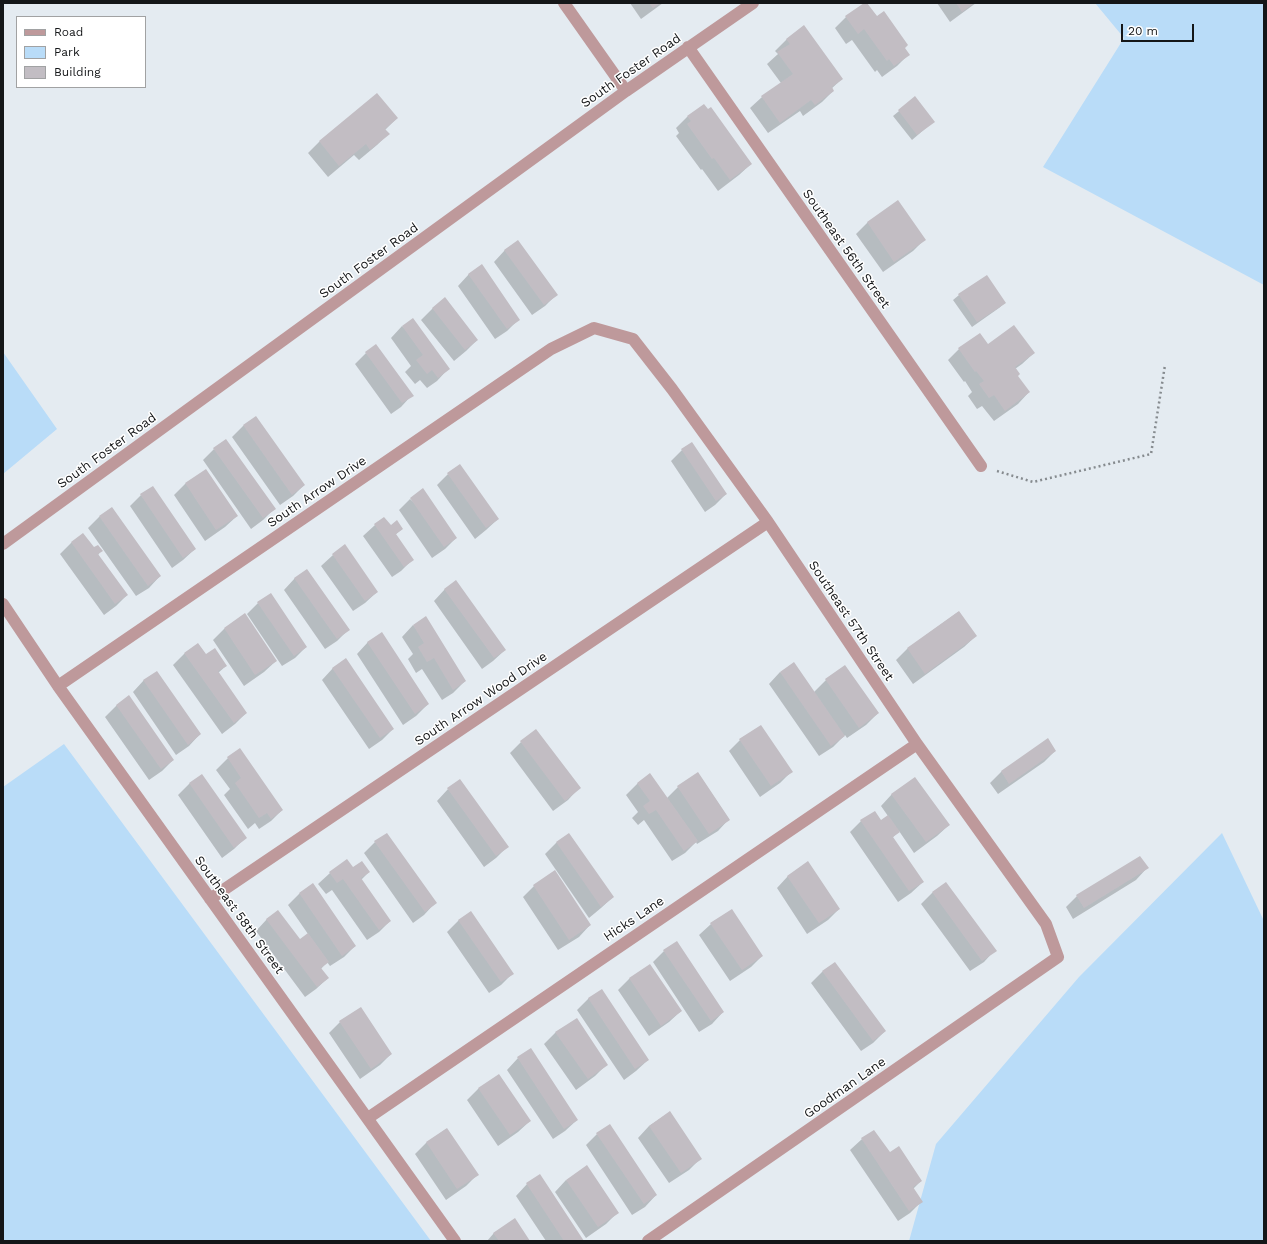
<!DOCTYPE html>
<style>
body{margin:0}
#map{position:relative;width:1267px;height:1244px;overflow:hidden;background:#e4ebf1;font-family:"Work Sans",sans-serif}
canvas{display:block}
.frame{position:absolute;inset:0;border:4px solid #141618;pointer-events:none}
.legend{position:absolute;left:16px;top:16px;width:130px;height:72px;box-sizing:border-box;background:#fff;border:1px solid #a1a2a3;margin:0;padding:5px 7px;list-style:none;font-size:12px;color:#141618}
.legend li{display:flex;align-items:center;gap:8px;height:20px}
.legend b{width:20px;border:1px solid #a1a2a3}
.scale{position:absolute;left:1121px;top:24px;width:73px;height:18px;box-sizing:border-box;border:2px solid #141618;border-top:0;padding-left:5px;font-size:12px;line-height:14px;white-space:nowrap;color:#141618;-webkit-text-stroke:3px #fff;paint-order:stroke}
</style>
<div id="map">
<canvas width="1267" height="1244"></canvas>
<div class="frame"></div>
<ul class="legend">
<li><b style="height:5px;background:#be999b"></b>Road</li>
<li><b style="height:11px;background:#b9dcf8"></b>Park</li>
<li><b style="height:11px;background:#c2bdc3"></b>Building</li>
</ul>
<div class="scale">20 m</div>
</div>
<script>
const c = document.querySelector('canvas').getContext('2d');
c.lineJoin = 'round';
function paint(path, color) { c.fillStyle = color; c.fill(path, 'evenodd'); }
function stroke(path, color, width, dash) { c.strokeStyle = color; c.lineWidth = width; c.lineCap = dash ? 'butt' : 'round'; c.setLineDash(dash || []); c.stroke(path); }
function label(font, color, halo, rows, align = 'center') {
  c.font = font + ' "Work Sans",sans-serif'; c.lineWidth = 3; c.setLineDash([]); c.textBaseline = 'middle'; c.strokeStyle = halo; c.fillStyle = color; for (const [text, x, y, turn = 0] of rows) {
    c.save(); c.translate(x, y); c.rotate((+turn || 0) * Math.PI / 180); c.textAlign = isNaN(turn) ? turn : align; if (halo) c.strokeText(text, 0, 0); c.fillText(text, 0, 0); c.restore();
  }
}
const green = new Path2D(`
 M1095,3H1264V285L1043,167L1124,38Z
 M3,352L57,429L3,474Z
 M64,744L431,1241H3V787Z
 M1222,833L1264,921V1241H909L936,1144L1079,977Z`);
const shadow = new Path2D(`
 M630,3H663L641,19Z
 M866,3L908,55L897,66L882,77L877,70L875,72L852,40L846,44L835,28L846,17Z
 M937,3H976L950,22Z
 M787,39L842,79L831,89L833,91L822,102L803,116L800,111L768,133L750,108L762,97L781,83L767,64L778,54L775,51Z
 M377,94L397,118L385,130L388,134L377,145L359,160L354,155L328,177L308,153L319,142Z
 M915,98L933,122L912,140L893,116Z
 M704,105L751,164L739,175L718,191L702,169L701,170L676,136L679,133L676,128L687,117Z
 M868,222L924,240L913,251L883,272L856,234Z
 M505,250L556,295L545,306L532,315L494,262Z
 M469,274L518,320L507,331L495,339L458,286Z
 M959,295L1005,303L999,308L972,327L953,300Z
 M433,308L477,340L466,351L454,361L421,320Z
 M402,326L448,369L437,381L427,388L420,380L415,384L405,372L411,366L391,338Z
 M959,349L1034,353L1022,364L1015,369L1017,376L1029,392L1018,404L994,421L982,406L977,409L968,396L972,392L965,381L964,382L948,360Z
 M366,353L412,395L401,407L391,414L355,364Z
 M256,417L304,485L293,496L280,505L232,437L243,426Z
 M214,449L274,509L263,520L251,529L203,460Z
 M682,450L726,494L715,505L705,512L671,461Z
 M206,470L237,516L225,527L205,541L174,495L185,484Z
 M448,474L498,519L486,530L475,539L437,485Z
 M141,495L195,549L183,560L172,568L130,506Z
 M410,499L456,538L445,549L432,558L399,510Z
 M112,508L160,576L149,588L136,596L88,528L99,517Z
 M384,518L390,527L402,529L395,535L412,560L401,571L392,577L363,536L375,525Z
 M83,534L94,549L101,551L98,555L127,595L116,606L104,615L60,554L71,543Z
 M333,555L377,592L365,603L353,611L321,566Z
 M295,578L349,629L337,641L325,649L284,590Z
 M445,589L505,650L493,661L482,669L434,601Z
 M258,603L306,647L295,658L282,666L247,614Z
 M958,612L976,636L964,647L913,684L896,660L907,649Z
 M245,615L276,661L264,672L244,686L213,640L224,629Z
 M413,625L465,681L453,693L442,700L422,669L416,673L408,659L413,654L402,637Z
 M368,642L428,704L416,716L403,725L357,654Z
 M198,644L206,655L226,666L218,673L246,713L235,724L222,734L173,665L184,654Z
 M845,666L878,713L866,725L847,738L845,735L833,747L819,756L769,684L780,672L814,692L826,680Z
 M333,668L393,729L382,740L369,749L322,680Z
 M144,680L200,734L189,746L176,755L133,692Z
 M117,705L173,760L162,771L149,780L105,717Z
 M740,740L791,772L780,783L760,797L729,751Z
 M1047,740L1055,751L1044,762L998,794L990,783L1001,772Z
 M521,742L579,788L568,800L553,811L510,753Z
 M240,750L282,810L271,821L259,829L255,823L248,829L224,795L230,789L216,770L228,758Z
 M698,773L729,819L718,831L697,844L696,842L685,853L672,861L644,820L638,825L632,818L638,812L626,795L638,783L667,798L678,787Z
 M202,775L245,838L234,849L222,858L178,795L189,784Z
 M448,789L507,847L496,858L484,867L437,801Z
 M892,794L949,825L937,836L914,853L899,831L892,838L923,882L911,893L898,902L850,832L861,821H881L888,816L881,806Z
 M569,834L613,897L601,908L589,918L545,854L556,843Z
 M375,842L435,903L424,915L413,923L364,853Z
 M347,860L353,869L369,872L361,880L390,921L379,932L367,940L332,890L326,894L318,884L330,873Z
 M1147,868L1136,880L1073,919L1066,907L1077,896Z
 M556,871L555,872L590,925L579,937L558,950L523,897L534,886Z
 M788,876L839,909L828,920L807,934L777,888Z
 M946,883L995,950L984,962L970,971L921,904L932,893Z
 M313,884L355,946L344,957L330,966L327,962L321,969L328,978L316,989L305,997L256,931L267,919L300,940L308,934L288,905L299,894Z
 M459,920L512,974L501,985L489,993L447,932Z
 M711,924L762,956L751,967L730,981L699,935Z
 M664,951L723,1012L712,1024L699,1032L653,962Z
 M835,963L885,1031L873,1043L861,1051L811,983L822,972Z
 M650,965L681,1011L669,1022L649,1036L618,990L629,979Z
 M589,998L648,1060L636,1071L624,1080L577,1010Z
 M577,1019L606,1065L595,1076L576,1090L544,1044L555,1033Z
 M340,1022L391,1054L380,1065L360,1079L329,1033Z
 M518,1058L577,1120L565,1131L553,1139L507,1070Z
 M499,1075L530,1121L518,1132L498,1146L467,1100L478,1089Z
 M670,1112L700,1159L689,1170L669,1183L638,1138L649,1126Z
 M446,1129L477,1175L466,1186L446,1200L415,1154L426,1143Z
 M597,1134L656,1195L645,1207L632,1215L586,1145Z
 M862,1139L921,1181L913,1189L921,1202L910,1213L898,1221L850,1150Z
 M539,1176L583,1241H546L516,1196L527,1184Z
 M566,1180L617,1213L606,1224L586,1238L555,1192Z
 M494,1233L528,1241H487Z`);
const building = new Path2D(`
 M649,3H660L653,8Z
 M864,3H867L877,16L884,11L908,45L905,48L910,55L894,66L889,59L887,61L864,29L858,34L845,16Z
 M956,3H974L962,12Z
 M804,25L843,79L832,87L834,91L815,105L811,100L780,123L761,96L793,74L777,52L790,44L786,39Z
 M377,93L398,118L385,129L390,134L370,150L366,144L339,166L319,141Z
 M915,96L935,122L917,135L898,110Z
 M704,104L708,109L711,107L752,164L730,180L714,158L712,159L687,124L691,121L687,116Z
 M898,200L926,240L894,262L867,222Z
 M518,240L558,295L544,305L504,250Z
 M482,264L520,320L507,329L468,274Z
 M987,275L1006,303L977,322L958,294Z
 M445,297L478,340L465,350L432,308Z
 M413,318L450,369L438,378L432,370L427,374L416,360L423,355L402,326Z
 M1014,325L1035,353L1015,367L1020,374L1018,376L1030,392L1005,411L994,395L989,398L979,384L984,381L976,371L975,372L958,348L980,333L988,344Z
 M376,344L414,396L402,403L365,352Z
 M256,416L305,485L292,495L243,425Z
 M226,439L276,509L263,518L213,448Z
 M692,442L727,494L716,501L681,449Z
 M460,464L499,519L486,528L447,473Z
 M206,469L238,516L216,530L185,483Z
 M153,486L196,549L183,558L140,494Z
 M423,488L457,538L444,547L410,498Z
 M112,507L161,576L148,586L99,516Z
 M384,517L391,525L397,520L403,529L396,534L414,560L404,567L374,524Z
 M83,533L94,547L98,545L103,551L98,554L128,595L115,604L71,542Z
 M345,544L378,592L365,601L332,554Z
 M307,569L350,630L337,639L294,578Z
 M456,580L506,650L494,658L444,589Z
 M271,593L307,647L294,656L257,602Z
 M959,611L977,636L925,674L907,648Z
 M245,613L277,661L255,675L224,628Z
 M426,616L466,681L453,690L434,658L427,662L418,647L424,643L413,625Z
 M382,632L429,704L415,714L367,642Z
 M198,643L206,654L215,648L227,666L218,671L247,713L234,723L184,653Z
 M346,658L394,729L380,738L332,668Z
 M794,662L845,736L831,746L780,672Z
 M845,665L879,713L859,728L825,679Z
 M157,671L201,734L188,745L143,680Z
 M129,695L174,760L161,769L116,705Z
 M761,725L793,772L771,786L739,739Z
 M536,729L581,788L565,801L520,741Z
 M1048,738L1056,751L1009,784L1001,771Z
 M240,748L283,810L271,819L267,813L259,818L235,783L241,778L227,757Z
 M698,772L730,820L709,834L677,786Z
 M650,773L698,841L684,851L656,810L649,814L643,806L650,801L637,783Z
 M202,774L247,838L234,848L189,783Z
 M915,777L950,825L926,842L891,794Z
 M460,779L509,847L496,856L447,788Z
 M875,811L881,820L888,815L900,832L893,837L924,882L909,891L860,820Z
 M387,833L437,903L425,912L374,841Z
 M569,833L614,897L601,907L556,842Z
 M1140,856L1149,868L1084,908L1076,895Z
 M347,859L353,867L362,861L370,872L361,878L391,921L379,930L343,879L337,883L329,872Z
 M808,861L840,909L819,923L787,876Z
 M555,870L591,925L569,940L533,885Z
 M946,882L997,951L982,961L932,892Z
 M313,883L356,946L342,956L299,893Z
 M732,909L763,956L742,970L710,923Z
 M278,910L300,939L308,933L329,962L321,968L329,978L317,987L266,919Z
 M471,911L514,974L501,982L458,920Z
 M677,941L724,1012L711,1021L663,950Z
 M835,962L886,1031L873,1041L822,971Z
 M650,964L682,1011L661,1026L629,978Z
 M602,989L649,1060L635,1069L588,998Z
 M361,1007L392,1054L371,1069L339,1021Z
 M577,1018L608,1065L588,1079L555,1032Z
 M531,1048L578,1120L564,1129L517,1057Z
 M499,1074L531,1121L510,1135L478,1088Z
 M670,1111L702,1159L681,1173L649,1126Z
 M610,1124L657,1195L644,1204L596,1133Z
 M447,1128L479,1175L457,1189L426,1142Z
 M874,1130L890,1152L899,1146L922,1181L913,1187L923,1202L909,1211L861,1138Z
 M587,1165L619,1213L598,1227L566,1180Z
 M540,1174L584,1241H564L526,1183Z
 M515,1218L530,1241H499L493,1233Z`);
const path = new Path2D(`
 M997,471L1033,482L1151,454L1165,365`);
const minor = new Path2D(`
 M564,3L626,91
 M688,47L981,466
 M3,544L626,91L753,3
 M3,604L58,686L455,1241
 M58,686L551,349L594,328L633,339L672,389L768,522L917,744L1046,924L1058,957L648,1241
 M210,899L768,522
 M368,1118L917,744`);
const streetNames = [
 ["South Foster Road",631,71,-35],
 ["Southeast 56th Street",846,249,55],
 ["South Foster Road",369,261,-36],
 ["South Foster Road",107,451,-36],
 ["South Arrow Drive",317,492,-34],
 ["Southeast 57th Street",851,621,56],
 ["South Arrow Wood Drive",481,699,-34],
 ["Southeast 58th Street",239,915,54],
 ["Hicks Lane",634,919,-34],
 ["Goodman Lane",845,1088,-35]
];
paint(green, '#b9dcf8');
paint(shadow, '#0003');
paint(building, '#c2bdc3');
stroke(path, '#868b8f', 2.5, [2, 3]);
stroke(minor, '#be999b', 12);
label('13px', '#141618', '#fff', streetNames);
</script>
